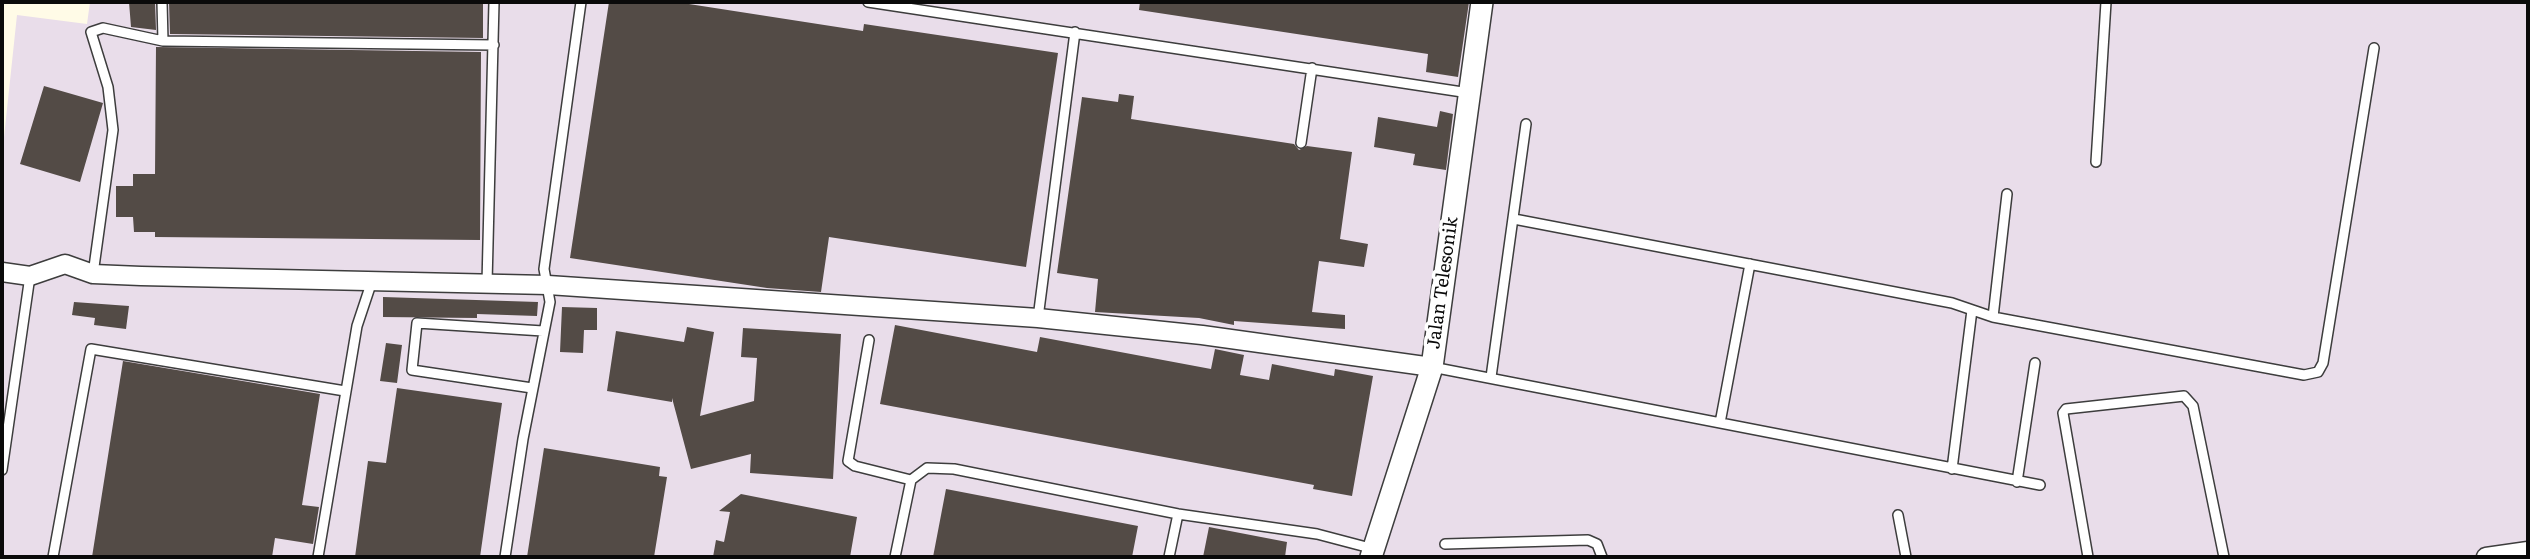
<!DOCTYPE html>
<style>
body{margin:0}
#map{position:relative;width:2530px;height:559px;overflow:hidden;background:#fffbe7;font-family:Literata,serif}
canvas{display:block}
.frame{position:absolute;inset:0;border:4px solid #0a0a0a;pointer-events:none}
</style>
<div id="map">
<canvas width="2530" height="559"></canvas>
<div class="frame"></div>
</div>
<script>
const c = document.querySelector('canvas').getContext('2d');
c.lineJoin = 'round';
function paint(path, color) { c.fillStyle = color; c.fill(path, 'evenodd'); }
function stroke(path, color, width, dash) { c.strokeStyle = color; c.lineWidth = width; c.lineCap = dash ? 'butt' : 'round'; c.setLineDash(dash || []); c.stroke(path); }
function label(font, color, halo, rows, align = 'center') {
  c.font = font + ' Literata,serif'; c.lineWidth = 7; c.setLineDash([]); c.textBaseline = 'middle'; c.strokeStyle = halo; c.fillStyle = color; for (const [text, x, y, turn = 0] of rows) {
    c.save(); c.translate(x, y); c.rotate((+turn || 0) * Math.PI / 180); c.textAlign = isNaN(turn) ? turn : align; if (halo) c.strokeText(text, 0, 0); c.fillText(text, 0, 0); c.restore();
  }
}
const industrial = new Path2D(`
 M90,2H2528V557H2V156L17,15L87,24Z`);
const building = new Path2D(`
 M129,2H155L156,30L131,27Z
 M169,2H483V38L170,34Z
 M609,2H676L863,31L864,24L1058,53L1026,267L829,237L821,292L767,288L570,258Z
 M1140,2H1469L1458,77L1426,72L1428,54L1139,10Z
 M156,47L481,52L480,240L155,237V232H134L133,217H116V186H133V174H155Z
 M44,86L103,103L80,182L20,164Z
 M1119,94L1134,96L1131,119L1294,144L1299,150L1307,146L1352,152L1340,239L1368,244L1364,267L1319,261L1312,312L1345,315V329L1234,321V325L1199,318L1095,312L1098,279L1057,273L1082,97L1118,102Z
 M1440,111L1453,114L1446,170L1413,165L1415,154L1374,147L1378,117L1437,127Z
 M383,297L538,302L537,316L477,314V318L383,317Z
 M74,302L129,306L126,329L94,325L95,318L72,315Z
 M562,307L597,308V330H584L583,353L560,352Z
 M895,325L1037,352L1040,337L1211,369L1215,349L1244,355L1240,375L1269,380L1272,364L1334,376L1335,369L1373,376L1352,496L1313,489L1314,485L880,404Z
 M687,327L714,332L700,416L754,401L757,358L741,357L743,328L841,334L833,479L750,473L751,454L691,469L672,398V402L607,391L616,331L684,342Z
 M386,343L402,345L397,383L380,381Z
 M123,361L320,394L302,505L319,507L313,544L275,538L272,557H92Z
 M397,388L502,403L480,557H355L368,461L386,463Z
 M544,448L660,467L659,476L667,477L654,557H527Z
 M946,489L1138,526L1132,557H933Z
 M741,494L857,517L850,557H713L716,540L724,542L730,512L719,511Z
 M1209,527L1287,542L1285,557H1203Z`);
const service = new Path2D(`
 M162,2L163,41
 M868,2L1469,93
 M1301,143L1312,68
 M2096,162L2106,2
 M1514,219L1952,303L1993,317L2007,194
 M93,274L113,130L108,87L91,32L103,28L163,41L494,45
 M487,283L494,2
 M1993,317L2304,375L2318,372L2323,363L2374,48
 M1038,318L1075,32
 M869,340L848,461L855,466L911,480
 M1432,367L2040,485
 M1491,377L1526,124
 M532,388L412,370L417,323L543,331
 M1720,423L1750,264
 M1952,469L1972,310
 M2,470L30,276
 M2017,482L2035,363
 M1898,515L1906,557
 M1445,544L1588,540L1597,544L1602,557
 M53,557L91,349L345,391
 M318,557L357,326L372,281
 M505,557L523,439L550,302L544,269L581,2
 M895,557L911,480L927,468L954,469L1178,514L1317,534L1374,549
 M1169,557L1178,514
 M2088,557L2063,413L2066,409L2184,396L2193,406L2224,557`);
const minor = new Path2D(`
 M2,272L30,276L65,264L93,274L141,276L548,285L1038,318L1202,335L1432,367
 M2486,557L2528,551`);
const tertiary = new Path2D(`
 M1371,557L1432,367L1482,2`);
const streetNames = [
 ["Jalan Telesonik",1443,283,-82]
];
paint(industrial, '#e9ddea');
paint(building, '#534b46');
stroke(service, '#3d3d3d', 12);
stroke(minor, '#3d3d3d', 21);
stroke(tertiary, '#3d3d3d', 24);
stroke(service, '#fff', 9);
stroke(minor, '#fff', 18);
stroke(tertiary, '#fff', 21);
label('18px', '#0a0a0a', '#fff', streetNames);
</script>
